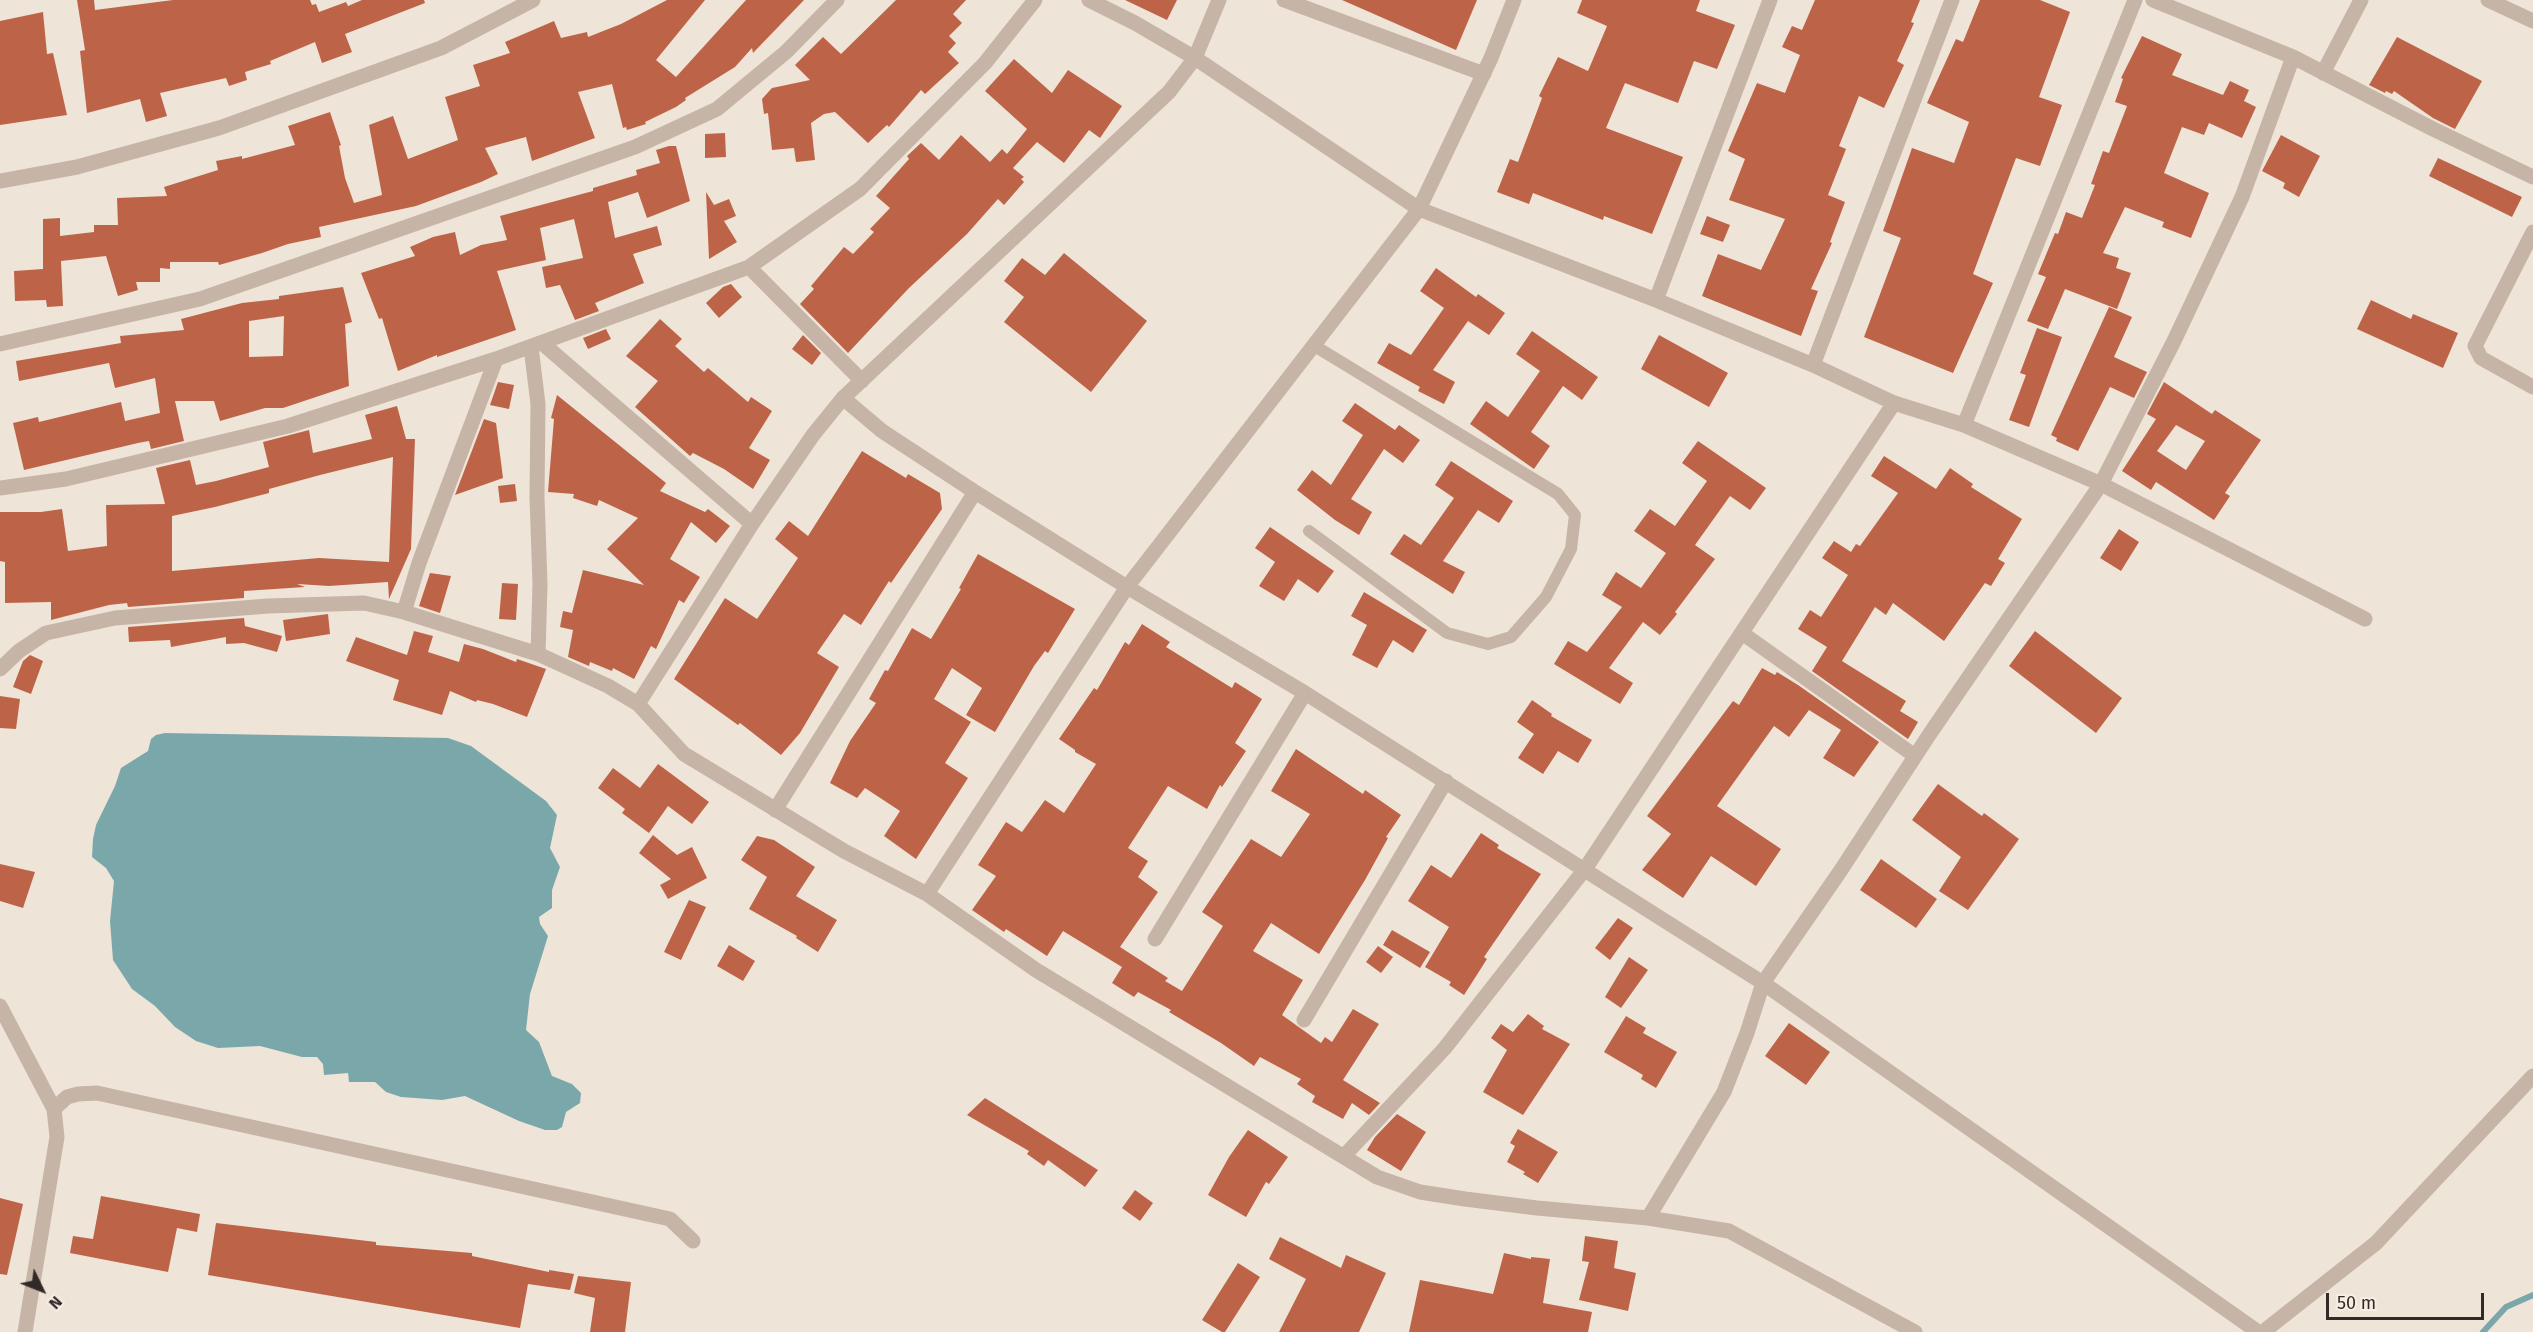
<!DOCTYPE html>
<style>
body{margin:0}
#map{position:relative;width:2533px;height:1332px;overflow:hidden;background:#efe4d8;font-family:"Fira Sans",sans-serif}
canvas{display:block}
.north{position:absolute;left:12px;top:1260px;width:60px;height:60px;-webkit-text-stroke:4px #f7eee4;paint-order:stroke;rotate:133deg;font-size:16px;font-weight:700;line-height:24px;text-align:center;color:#322a26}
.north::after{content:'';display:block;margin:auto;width:21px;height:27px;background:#322a26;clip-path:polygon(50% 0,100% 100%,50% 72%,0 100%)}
.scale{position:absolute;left:2326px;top:1293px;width:158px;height:27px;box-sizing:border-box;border:3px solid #322a26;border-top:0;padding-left:8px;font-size:18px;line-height:21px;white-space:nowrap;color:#322a26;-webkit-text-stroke:4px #f7eee4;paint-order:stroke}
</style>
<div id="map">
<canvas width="2533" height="1332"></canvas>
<div class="north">N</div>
<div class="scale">50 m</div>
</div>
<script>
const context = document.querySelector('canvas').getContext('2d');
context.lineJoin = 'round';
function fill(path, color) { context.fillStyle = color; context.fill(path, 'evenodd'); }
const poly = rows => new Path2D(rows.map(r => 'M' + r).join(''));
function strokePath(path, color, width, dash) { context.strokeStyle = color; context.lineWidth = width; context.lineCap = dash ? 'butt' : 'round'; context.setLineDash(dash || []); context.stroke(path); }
fill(poly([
 [165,733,448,738,471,746,546,801,557,815,550,848,560,867,552,890,552,908,539,917,540,924,548,936,530,994,526,1030,539,1042,552,1076,572,1084,581,1093,580,1103,566,1112,562,1127,557,1130,545,1130,519,1121,465,1096,442,1100,401,1097,386,1092,375,1082,349,1082,348,1073,324,1075,323,1064,317,1057,302,1057,260,1046,218,1048,196,1041,175,1027,155,1006,132,989,113,960,110,921,114,881,106,868,92,857,93,839,96,825,115,786,121,768,148,751,151,739,156,735]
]), '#7aa8aa');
strokePath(poly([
 [2483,1332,2506,1307,2533,1295]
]), '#7aa8aa', 6);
fill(poly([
 [77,0,94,0,95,10,173,0,310,0,312,5,316,4,319,12,346,2,348,6,362,0,424,0,425,3,345,34,352,52,322,63,315,42,270,61,271,64,245,72,247,80,229,86,226,78,160,93,167,116,146,122,140,99,87,113,80,51,85,50],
 [667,0,705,0,656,60,676,77,746,0,804,0,753,53,752,48,735,67,685,98,686,100,676,107,645,122,646,124,627,130,626,127,623,128,612,84,578,92,595,138,532,161,526,137,485,148,498,174,481,182,416,206,319,227,321,237,288,244,262,253,219,265,218,262,170,262,170,269,160,268,160,282,136,282,138,290,118,296,106,256,61,261,63,306,47,307,46,300,15,301,14,271,43,269,43,219,60,218,60,236,94,232,94,225,118,225,117,198,167,196,164,187,218,170,216,161,242,156,242,159,295,145,288,126,330,112,341,145,339,146,345,178,354,203,382,195,369,125,393,116,408,159,458,140,445,97,480,86,473,65,510,53,505,42,554,21,561,38,587,32,588,37,621,24],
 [896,0,966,0,953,14,962,23,949,36,956,43,948,52,959,63,925,94,921,90,889,127,887,125,868,143,835,112,824,114,811,123,815,160,796,162,794,148,772,150,768,113,764,114,762,99,772,88,810,80,795,65,823,37,841,54],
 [1125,0,1177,0,1167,20],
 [1342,0,1477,0,1456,50],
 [1582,0,1700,0,1696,11,1735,25,1717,69,1694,61,1678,103,1625,83,1606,128,1683,157,1652,234,1604,216,1603,220,1533,193,1529,204,1497,192,1510,159,1518,162,1542,98,1539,96,1558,57,1588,71,1607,26,1577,13],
 [1815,0,1920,0,1911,22,1914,23,1897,61,1904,65,1884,108,1859,96,1839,146,1846,149,1828,195,1845,202,1830,242,1832,243,1811,289,1818,291,1801,336,1702,296,1718,254,1761,270,1785,219,1729,200,1745,159,1728,151,1757,83,1785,93,1800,55,1782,47,1792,26,1802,30],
 [1980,0,2040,0,2070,12,2039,97,2062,105,2040,166,2016,158,1973,274,1993,283,1953,373,1864,337,1901,238,1883,231,1912,148,1954,163,1969,122,1927,103,1956,39,1963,42],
 [43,12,47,54,53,53,67,115,0,125,0,21],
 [2142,36,2182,54,2172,75,2223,95,2230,81,2249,90,2244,101,2256,107,2242,138,2209,123,2204,135,2182,127,2164,173,2209,193,2191,238,2162,227,2164,222,2125,207,2103,253,2119,258,2116,268,2131,273,2117,309,2065,289,2048,329,2027,321,2046,277,2038,274,2055,233,2058,234,2066,212,2082,218,2095,185,2091,184,2103,151,2109,153,2127,106,2115,102,2123,79,2121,78],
 [2397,37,2482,81,2455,129,2433,118,2394,91,2392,94,2386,91,2385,93,2369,85],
 [1014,59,1052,93,1068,70,1122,106,1100,138,1089,130,1064,163,1037,142,1013,168,1024,177,1021,179,1024,182,1004,205,998,199,967,234,909,288,848,353,800,304,814,289,811,286,844,247,853,254,874,232,870,229,890,208,876,196,909,159,907,156,921,143,939,160,961,135,990,162,1002,149,1007,154,1027,129,985,91],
 [725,133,726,157,705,158,705,134],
 [2281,135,2320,156,2299,197,2283,188,2285,183,2262,171],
 [669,146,676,146,690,201,647,218,638,192,608,202,615,238,657,226,662,245,633,254,644,283,595,303,599,311,575,320,560,285,546,288,542,267,583,258,574,219,540,228,546,260,497,271,516,330,437,357,437,355,398,371,382,318,379,319,361,273,415,256,410,247,433,237,455,232,460,255,481,245,507,240,500,216,593,191,593,188,637,175,636,170,660,163,656,150],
 [2438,158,2522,197,2512,217,2429,176],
 [706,192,714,205,729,199,736,216,724,221,737,242,709,259],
 [1707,216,1730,225,1723,242,1700,234],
 [1064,253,1147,321,1091,392,1004,322,1024,297,1004,281,1022,258,1045,275],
 [1436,268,1476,297,1478,294,1505,313,1489,335,1468,321,1433,370,1455,382,1444,404,1418,391,1420,387,1377,363,1389,343,1411,355,1444,308,1420,291],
 [731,284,742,297,719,318,706,303,723,287],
 [343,287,352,322,345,324,349,386,283,408,265,408,220,421,214,401,175,401,184,441,151,449,149,441,138,443,24,470,13,423,38,417,39,422,121,402,125,421,160,413,155,378,115,388,109,363,19,381,16,361,121,343,120,336,184,330,181,319,242,303,279,299,279,296],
 [284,316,283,356,249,357,249,321],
 [2371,300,2411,319,2413,314,2458,333,2443,368,2357,329],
 [2109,307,2132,317,2114,357,2147,372,2134,398,2110,387,2078,451,2056,441,2057,438,2051,435],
 [660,319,682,339,675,346,704,372,708,368,748,402,751,397,772,411,749,448,770,460,753,489,724,469,693,453,690,456,635,407,658,381,626,356],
 [2037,328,2062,337,2029,427,2009,420,2026,375,2020,373],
 [606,329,611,339,588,349,583,338],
 [1532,331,1598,377,1582,400,1563,386,1531,432,1550,446,1534,469,1470,424,1486,401,1508,417,1540,371,1516,354],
 [803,335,821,353,812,365,792,349],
 [1659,335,1728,373,1709,407,1641,369],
 [498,382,514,385,509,409,490,405],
 [2164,382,2212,414,2215,410,2261,440,2225,493,2230,496,2214,520,2156,482,2151,490,2122,471,2156,419,2147,414],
 [2176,425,2205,441,2186,470,2157,451],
 [557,395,666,483,660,491,705,512,708,509,730,526,716,543,691,522,670,559,700,577,684,603,679,600,656,649,651,646,634,679,613,668,612,671,590,662,589,666,568,657,573,630,560,627,563,611,572,613,583,570,644,585,607,549,638,518,599,500,597,506,573,498,574,494,548,492,554,419,551,418],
 [1355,403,1395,430,1399,425,1420,440,1403,463,1384,449,1351,499,1372,512,1359,535,1335,520,1297,490,1312,470,1331,485,1363,435,1342,421],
 [397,406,406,439,415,439,411,549,389,599,388,582,329,586,297,584,305,587,244,591,244,598,128,607,127,603,109,605,51,620,51,602,5,603,5,562,0,561,0,512,41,512,62,509,68,551,107,546,106,505,165,504,156,468,190,460,196,485,216,481,269,467,263,442,309,430,313,453,372,439,365,415],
 [393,457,389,562,319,558,172,571,172,516,215,507,269,493,269,489,320,475],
 [484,419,496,423,503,478,455,495],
 [1698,441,1766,488,1750,510,1730,496,1695,545,1715,559,1675,612,1677,614,1660,635,1643,622,1609,668,1633,683,1620,704,1554,664,1568,641,1587,652,1622,607,1602,595,1616,572,1641,588,1666,553,1634,531,1650,509,1675,526,1707,481,1682,463],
 [862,451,906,478,908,474,940,493,942,509,891,583,889,581,861,625,844,614,817,653,839,667,800,733,781,755,740,723,738,725,674,679,725,598,757,619,798,558,775,539,789,521,808,536],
 [1884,456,1936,489,1950,468,1973,484,1971,487,2022,519,1998,559,2005,563,1991,586,1985,583,1944,641,1893,603,1886,615,1875,607,1842,661,1906,701,1900,711,1918,722,1908,739,1812,671,1827,647,1798,629,1810,610,1821,617,1848,575,1822,558,1834,541,1851,552,1856,544,1860,546,1898,493,1871,476],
 [1451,461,1513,501,1499,523,1478,510,1443,561,1465,572,1453,594,1390,554,1404,534,1421,545,1454,498,1435,485],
 [515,484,517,501,500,503,498,486],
 [1270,527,1334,571,1318,593,1298,579,1284,601,1259,586,1275,562,1255,548],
 [2119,529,2139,542,2121,571,2100,558],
 [978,554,1075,609,1048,653,1045,651,1034,666,995,732,966,715,982,688,952,668,934,699,971,722,945,763,968,778,916,859,884,836,900,811,865,788,857,798,830,783,850,741,876,703,869,699,885,670,888,671,912,628,931,639,961,589,959,588],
 [430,573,451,576,440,613,419,606],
 [502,583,518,584,516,620,499,619],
 [1364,592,1427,630,1413,653,1393,640,1377,668,1352,655,1367,625,1351,616],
 [328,614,330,634,286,641,283,620],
 [244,618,245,626,282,636,277,652,244,643,226,644,226,637,171,647,170,640,129,642,128,627],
 [1142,624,1170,642,1166,647,1232,688,1235,682,1262,699,1235,743,1246,751,1222,787,1220,785,1207,809,1168,786,1128,848,1148,861,1138,877,1158,892,1120,947,1168,978,1165,981,1182,991,1223,926,1202,912,1251,839,1281,857,1310,814,1271,791,1296,749,1363,794,1365,790,1401,815,1386,837,1388,838,1365,880,1319,954,1271,923,1253,951,1303,980,1282,1015,1321,1043,1325,1037,1332,1042,1353,1009,1379,1024,1343,1080,1380,1103,1369,1115,1352,1103,1343,1119,1312,1102,1315,1096,1297,1084,1301,1079,1260,1057,1254,1066,1221,1043,1169,1012,1171,1010,1138,992,1134,997,1112,983,1122,967,1063,931,1047,956,1006,929,1004,932,972,910,996,876,978,865,1006,822,1022,832,1045,800,1064,813,1096,764,1075,752,1075,750,1059,739,1094,688,1097,690,1125,642,1129,645],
 [414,631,433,636,428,652,459,662,464,644,483,649,516,662,517,659,546,669,527,717,493,704,477,700,476,702,450,691,442,715,393,700,399,680,346,661,356,637,407,655],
 [2035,631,2122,698,2096,733,2009,666],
 [30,655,43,661,31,694,13,687,23,661],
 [1762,668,1775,675,1777,672,1798,685,1879,742,1854,777,1823,758,1841,730,1809,710,1789,737,1774,726,1717,806,1781,849,1756,886,1711,856,1683,898,1642,870,1671,834,1647,816,1733,701,1739,705],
 [0,696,20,699,16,729,0,728],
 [1532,700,1552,714,1551,716,1592,740,1578,763,1558,751,1543,774,1518,758,1534,734,1517,722],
 [658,764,709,802,692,824,668,806,649,833,622,813,625,809,598,788,613,768,640,788],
 [1938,784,1982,816,1984,813,2019,839,1968,910,1939,891,1961,857,1912,820],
 [1481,833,1499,845,1497,848,1541,874,1484,957,1487,959,1464,995,1449,985,1451,982,1425,967,1449,927,1408,901,1431,865,1451,878],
 [653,835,677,855,692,847,707,878,668,899,660,885,671,879,639,853],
 [757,836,774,840,815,867,796,896,837,920,818,952,796,938,797,936,749,909,767,877,741,860],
 [1881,859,1937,899,1916,928,1860,890],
 [0,864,35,872,23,908,0,901],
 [689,900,706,907,681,960,664,952],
 [1618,918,1633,928,1610,960,1595,948],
 [1392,930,1430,952,1420,968,1383,945],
 [729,945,755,961,743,981,717,966],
 [1378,946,1393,957,1381,973,1366,962],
 [1629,957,1648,970,1621,1008,1605,997],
 [1528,1014,1544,1026,1542,1029,1570,1044,1523,1115,1483,1092,1507,1050,1491,1038,1501,1024,1513,1032],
 [1626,1016,1646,1028,1643,1033,1677,1052,1656,1088,1641,1079,1643,1075,1604,1052],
 [1789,1023,1830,1052,1806,1085,1765,1056],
 [985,1098,1098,1170,1085,1187,1048,1160,1044,1166,1027,1154,1029,1151,967,1115],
 [1397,1114,1426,1132,1401,1171,1367,1150,1375,1137],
 [1518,1129,1558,1152,1538,1183,1523,1174,1525,1172,1507,1162,1515,1146,1510,1143],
 [1248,1130,1288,1157,1269,1184,1266,1182,1246,1217,1208,1195,1229,1157],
 [1135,1190,1153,1203,1140,1221,1122,1208],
 [101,1196,200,1214,197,1232,177,1228,168,1272,70,1253,73,1236,93,1239],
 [0,1198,23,1204,7,1275,0,1274],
 [216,1223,376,1242,376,1245,472,1253,472,1256,549,1272,549,1270,574,1274,570,1290,528,1284,520,1328,208,1275],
 [1585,1236,1618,1241,1614,1268,1636,1273,1628,1311,1579,1300,1589,1262,1582,1261],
 [1280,1237,1341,1268,1346,1255,1386,1273,1359,1332,1279,1332,1306,1279,1269,1259],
 [1504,1253,1531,1259,1531,1257,1550,1259,1543,1303,1592,1312,1588,1332,1409,1332,1420,1280,1493,1294],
 [1238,1263,1260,1277,1225,1332,1222,1332,1202,1320],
 [578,1276,631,1282,625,1332,590,1332,595,1298,574,1293]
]), '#bd6448');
strokePath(poly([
 [1309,531,1447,633,1488,644,1511,637,1546,597,1571,549,1575,515,1558,494,1313,345]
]), '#c6b4a6', 12);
strokePath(poly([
 [1089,0,1135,23,1195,58,1419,209,1656,300,1813,365,1894,403,1964,425,2101,484,2365,619],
 [1284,0,1484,74],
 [2153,0,2293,57,2433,129,2533,177],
 [2488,0,2533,21],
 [2323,73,2361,0],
 [0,181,77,167,219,128,441,48,533,0],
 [2533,232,2475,346,2481,358,2533,387],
 [749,267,862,381],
 [1656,300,1770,0],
 [542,343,752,524],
 [0,344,200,299,635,147,717,109,786,52,837,0],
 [531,347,538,404,537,497,540,584,538,654],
 [1813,365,1952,0],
 [843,398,882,431,975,492,1127,587,1305,693,1763,983,2258,1332],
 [1964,425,2135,0],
 [0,488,66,479,288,426,496,359,749,267,860,189,985,63,1035,0],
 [404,612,419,563,496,359],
 [1742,633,1915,756],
 [0,669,19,651,46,633,115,618,268,606,364,603,404,612,538,654,608,686,638,704,684,754,844,851,927,894,1036,970,1377,1177,1420,1192,1465,1199,1537,1208,1648,1218,1729,1231,1915,1332],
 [638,704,752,524,813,435,843,398,1169,92,1195,58,1219,0],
 [775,810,975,492],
 [927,894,1127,587,1419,209,1491,58,1514,0],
 [1155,939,1305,693],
 [0,1006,54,1109,57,1137,25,1332],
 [1304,1020,1446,781],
 [54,1109,67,1097,78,1094,97,1093,670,1219,693,1241],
 [1345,1155,1444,1049,1585,869,1894,403],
 [1648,1218,1724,1092,1747,1033,1763,983,1841,870,1929,735,2101,484,2174,341,2242,197,2293,57],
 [2263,1332,2376,1243,2533,1076]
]), '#c6b4a6', 15);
</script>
